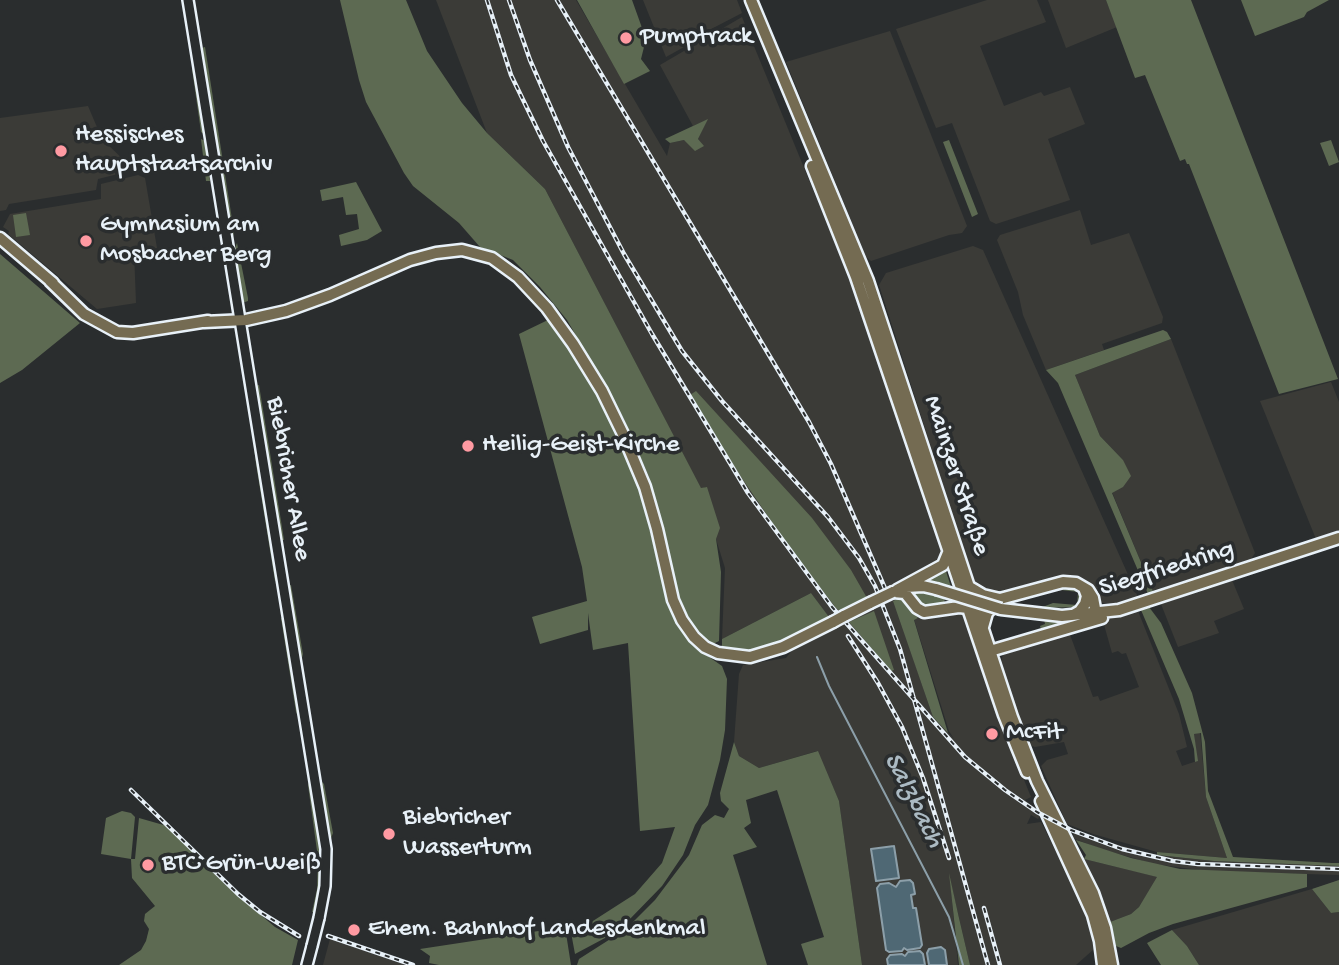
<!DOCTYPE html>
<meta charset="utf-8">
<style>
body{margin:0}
canvas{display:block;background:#2a2d2e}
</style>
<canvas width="1339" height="965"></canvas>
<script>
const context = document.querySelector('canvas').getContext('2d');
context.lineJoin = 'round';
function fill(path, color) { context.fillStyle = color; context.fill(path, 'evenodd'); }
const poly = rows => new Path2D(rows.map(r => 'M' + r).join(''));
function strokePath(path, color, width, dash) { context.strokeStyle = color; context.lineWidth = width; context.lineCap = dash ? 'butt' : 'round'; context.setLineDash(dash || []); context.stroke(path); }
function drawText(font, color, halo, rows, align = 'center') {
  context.font = font + ' "Gochi Hand",sans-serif'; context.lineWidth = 7; context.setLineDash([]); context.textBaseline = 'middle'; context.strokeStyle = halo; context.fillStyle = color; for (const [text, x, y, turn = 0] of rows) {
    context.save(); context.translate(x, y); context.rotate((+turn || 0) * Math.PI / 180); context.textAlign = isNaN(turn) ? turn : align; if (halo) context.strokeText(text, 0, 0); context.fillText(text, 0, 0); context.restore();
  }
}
fill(poly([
 [436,0,576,0,667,156,670,143,684,140,703,146,698,139,707,120,693,126,660,65,742,17,851,282,942,552,942,557,936,565,889,587,933,717,954,739,949,731,914,619,960,611,964,615,1000,721,1031,797,1025,800,1038,810,1036,814,1040,816,1038,819,1031,815,1027,824,1041,822,1084,907,1094,949,1076,965,970,965,950,879,958,965,862,965,839,801,817,751,759,768,739,756,734,742,739,674,743,665,786,658,793,649,836,627,811,593,722,639,725,568,716,539,706,487,701,489,545,189,487,133],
 [643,0,737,0,742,13,690,40,684,47,666,57],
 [987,0,1037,0,1046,22,980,46,1004,106,1041,92,1044,96,1070,87,1085,124,1048,139,1070,200,996,224,990,221,952,123,936,128,896,29],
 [1048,0,1106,0,1117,27,1066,48],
 [890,31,967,226,962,233,949,235,871,261,866,257,786,62],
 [88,106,102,139,134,170,98,179,96,190,9,204,6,210,0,211,0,118],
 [138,175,145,178,157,248,134,252,136,303,97,309,8,234,9,231,3,227,10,214,101,199,101,184],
 [1080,210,1091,245,1129,233,1163,317,1162,323,1102,344,1104,350,1046,370,1023,315,1018,292,997,240,1000,235],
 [973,246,983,250,1138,597,1116,603,1103,603,1097,600,1087,583,1073,578,1052,580,998,594,983,591,974,581,879,285,886,273],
 [1171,339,1255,553,1251,559,1153,591,1112,492,1123,460,1100,436,1075,375],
 [1331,382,1339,402,1339,530,1316,539,1260,401],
 [1232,580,1244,609,1214,621,1219,633,1178,647,1161,604],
 [1138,611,1179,714,1187,747,1176,751,1182,766,1197,761,1194,734,1200,732,1206,797,1227,858,1157,852,1093,834,1067,824,1041,766,1047,760,1068,754,1064,742,1035,747,1029,745,1008,688,1001,661,1003,655,1069,632,1093,697,1098,696,1100,701,1139,687,1126,653,1122,654,1118,651,1112,653,1103,621],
 [1072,828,1104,841,1157,855,1214,861,1339,866,1339,875,1207,871,1154,864,1101,849,1075,839,1073,837,1074,834,1070,831],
 [1084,859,1158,877,1139,907,1131,914,1110,922],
 [1312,889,1331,913,1339,912,1339,965,1199,965,1187,946,1172,930],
 [330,939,406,965,323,965]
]), '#3b3b37');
fill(poly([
 [340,0,406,0,427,51,462,103,487,133,545,189,701,488,707,487,720,528,716,539,721,572,719,641,713,644,707,641,696,631,687,616,677,590,662,523,649,477,624,419,567,320,540,287,513,260,480,247,459,223,413,186,404,173,366,102,359,80],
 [577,0,632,0,646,39,641,59,650,71,624,84],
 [1106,0,1191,0,1338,379,1279,394,1189,164,1187,164,1185,159,1180,161,1145,75,1135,78],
 [1241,0,1329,0,1307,12,1304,17,1255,36],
 [205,47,234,232,232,241,203,61,202,48],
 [194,69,205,135,201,132,192,69],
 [708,119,698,139,704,146,695,151,684,140,670,143,665,139],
 [201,139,205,141,210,181,206,181],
 [949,140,978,214,972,217,943,142],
 [1331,140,1339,162,1329,166,1320,143],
 [356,182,382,231,367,240,341,246,339,235,359,229,357,214,346,215,343,197,322,201,320,190],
 [26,213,30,235,16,237,13,215],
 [237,243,248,298,248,301,242,303,234,251],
 [0,254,80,323,22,370,0,383],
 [550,319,593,388,624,449,640,491,667,599,677,625,692,645,722,666,727,679,725,730,720,760,708,805,695,825,683,855,662,886,628,921,605,938,575,954,570,927,582,928,635,894,662,863,675,827,640,831,628,643,593,650,588,613,588,630,540,644,532,617,587,601,582,567,519,334],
 [1163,330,1167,332,1171,339,1075,375,1100,436,1123,460,1131,476,1123,487,1112,493,1153,591,1148,594,1058,383,1046,370],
 [259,385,282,527,284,540,281,540,278,526,255,386],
 [696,391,812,518,851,570,867,598,840,611,836,608,789,547,739,474,690,395],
 [251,422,278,580,275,581,256,464],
 [945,568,951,587,923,580],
 [291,585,303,654,302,658,299,653,288,586],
 [1062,586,1073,587,1080,591,1082,598,1079,607,1040,608,1053,603,1077,605,1078,592,1053,589],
 [922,592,945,597,944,604,922,609,915,597,916,593],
 [811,593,829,617,766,648,737,652,722,648,722,639],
 [901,597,918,618,914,620,948,733,933,717,893,601],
 [1149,607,1161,623,1192,693,1205,742,1208,791,1233,857,1332,863,1339,863,1339,866,1214,861,1157,855,1157,852,1227,858,1206,797,1201,733,1194,734,1198,761,1195,762,1194,749,1179,699,1141,610],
 [874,611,894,670,891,671,849,622],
 [281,618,283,618,300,721,296,712],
 [1093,618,1034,635,1033,632,1041,629,1040,626,1045,624,1044,619],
 [734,742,739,756,759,768,818,751,839,801,862,965,808,965,801,944,824,937,777,790,746,800,751,823,744,828,757,847,733,855,767,965,577,965,579,959,626,929,655,900,689,855,702,825,715,815,724,818,729,809,721,801,720,793],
 [320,780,324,784,333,833,330,841],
 [309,782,322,862,320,886,315,912,312,912,317,889,318,858,308,785],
 [122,811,131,813,135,817,131,859,135,859,139,818,167,826,229,888,275,927,298,940,292,965,119,965,141,950,146,941,149,929,144,921,145,914,155,906,132,878,131,859,101,854,106,818],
 [1076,840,1131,858,1180,869,1307,874,1307,887,1173,924,1149,933,1121,948,1116,946,1110,922,1131,914,1139,907,1157,877,1084,859,1086,855],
 [949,873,959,918,970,965,959,965],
 [1339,880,1339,912,1331,913,1312,889],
 [565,927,571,965,439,965,429,963,430,956,420,949],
 [1172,930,1187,946,1199,965,1161,965,1147,943]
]), '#5d6a52');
const water = poly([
 [894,846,899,878,876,881,871,849,894,846],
 [910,880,913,883,915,894,911,895,913,908,916,908,922,945,920,948,907,950,904,948,902,951,889,952,886,950,877,888,880,884,889,883,896,887,900,881,910,880],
 [941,947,945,950,947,965,929,965,927,953,929,949,941,947],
 [920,951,923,954,925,965,888,965,887,959,890,955,902,954,905,956,908,952,920,951]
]);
fill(water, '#4f6874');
strokePath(water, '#8c9fa9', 2);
strokePath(poly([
 [817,657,829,686,949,917,963,965]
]), '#8c9fa9', 2);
const secondary = poly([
 [188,0,326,849,325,886,319,918],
 [307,965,312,946]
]);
const primary = poly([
 [751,0,868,281,1012,717,1037,781,1093,893,1105,928,1112,965],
 [812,166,856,277,1004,715,1027,772],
 [0,238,53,283],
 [50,281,84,314,117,332,133,333,208,321],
 [204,322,246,320,286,311,330,295,410,260,436,253,462,250,492,258,518,277,547,308,573,344,602,391,622,432,645,487,657,529,673,600,682,620,694,637,705,647,718,653,750,657,783,647,833,622],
 [968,586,983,595,1000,599],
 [906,587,923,586,936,589],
 [897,590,943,565,948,553],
 [893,592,905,593,917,608,924,612,959,607,968,608],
 [1001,609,1062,616,1119,610,1339,538],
 [1073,615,1080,611,1085,604,1087,596,1084,588],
 [844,616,870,603],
 [983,627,987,613,1000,599,1063,582,1076,583,1088,590,1093,598,1096,614],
 [985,650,990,651,1102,618],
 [1041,801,1093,915,1100,941,1103,965]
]);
strokePath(secondary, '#e8f1f8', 14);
strokePath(primary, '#e8f1f8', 15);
strokePath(secondary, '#2a2d2e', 9);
strokePath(primary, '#746b52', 10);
const rail = poly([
 [487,0,511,75,543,141,652,334,748,493,832,607,965,757,1005,790,1037,812,1071,830,1122,849,1173,861,1198,864,1339,869],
 [509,0,530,60,568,147,624,254,682,351,722,401,828,517,859,558,875,586,900,649,988,965],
 [557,0,809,422,831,464,887,593],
 [848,636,878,683,902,727,923,778,949,858],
 [131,790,238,894,260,912,299,936],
 [984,908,1000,965],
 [328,936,413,965]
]);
strokePath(rail, '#e8f1f8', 4.5);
strokePath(rail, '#2a2d2e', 2, [5]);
const secondaryBridge = poly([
 [312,946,319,918]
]);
const primaryBridge = poly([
 [936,589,1001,609],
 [870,603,893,592],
 [833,622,844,616]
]);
strokePath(secondaryBridge, '#e8f1f8', 14, []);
strokePath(primaryBridge, '#e8f1f8', 15, []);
strokePath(secondaryBridge, '#2a2d2e', 9);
strokePath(primaryBridge, '#746b52', 10);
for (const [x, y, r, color] of [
 [626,38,7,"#ff9aa2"],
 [61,151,7,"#ff9aa2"],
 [86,241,7,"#ff9aa2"],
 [468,446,7,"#ff9aa2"],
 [992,734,7,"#ff9aa2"],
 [389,834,7,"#ff9aa2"],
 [148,865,7,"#ff9aa2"],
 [354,930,7,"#ff9aa2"]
]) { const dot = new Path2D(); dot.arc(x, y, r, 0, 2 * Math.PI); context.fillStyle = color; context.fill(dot); strokePath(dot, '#2a2d2e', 2.5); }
drawText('26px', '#e8f1f8', '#2a2d2e', [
 ["Pumptrack",640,38],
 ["Hessisches",75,136],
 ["Hauptstaatsarchiv",75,166],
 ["Gymnasium am",100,226],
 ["Mosbacher Berg",100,256],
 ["Heilig-Geist-Kirche",482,446],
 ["McFit",1006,734],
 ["Biebricher",403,819],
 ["Wasserturm",403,849],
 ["BTC Grün-Weiß",162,865],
 ["Ehem. Bahnhof Landesdenkmal",368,930]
], 'left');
drawText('26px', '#e8f1f8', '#2a2d2e', [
 ["Mainzer Straße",955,476,72],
 ["Biebricher Allee",287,479,80],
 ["Siegfriedring",1167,570,-17]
]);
drawText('italic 28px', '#abbac3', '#2a2d2e', [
 ["Salzbach",912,801,63]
]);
</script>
